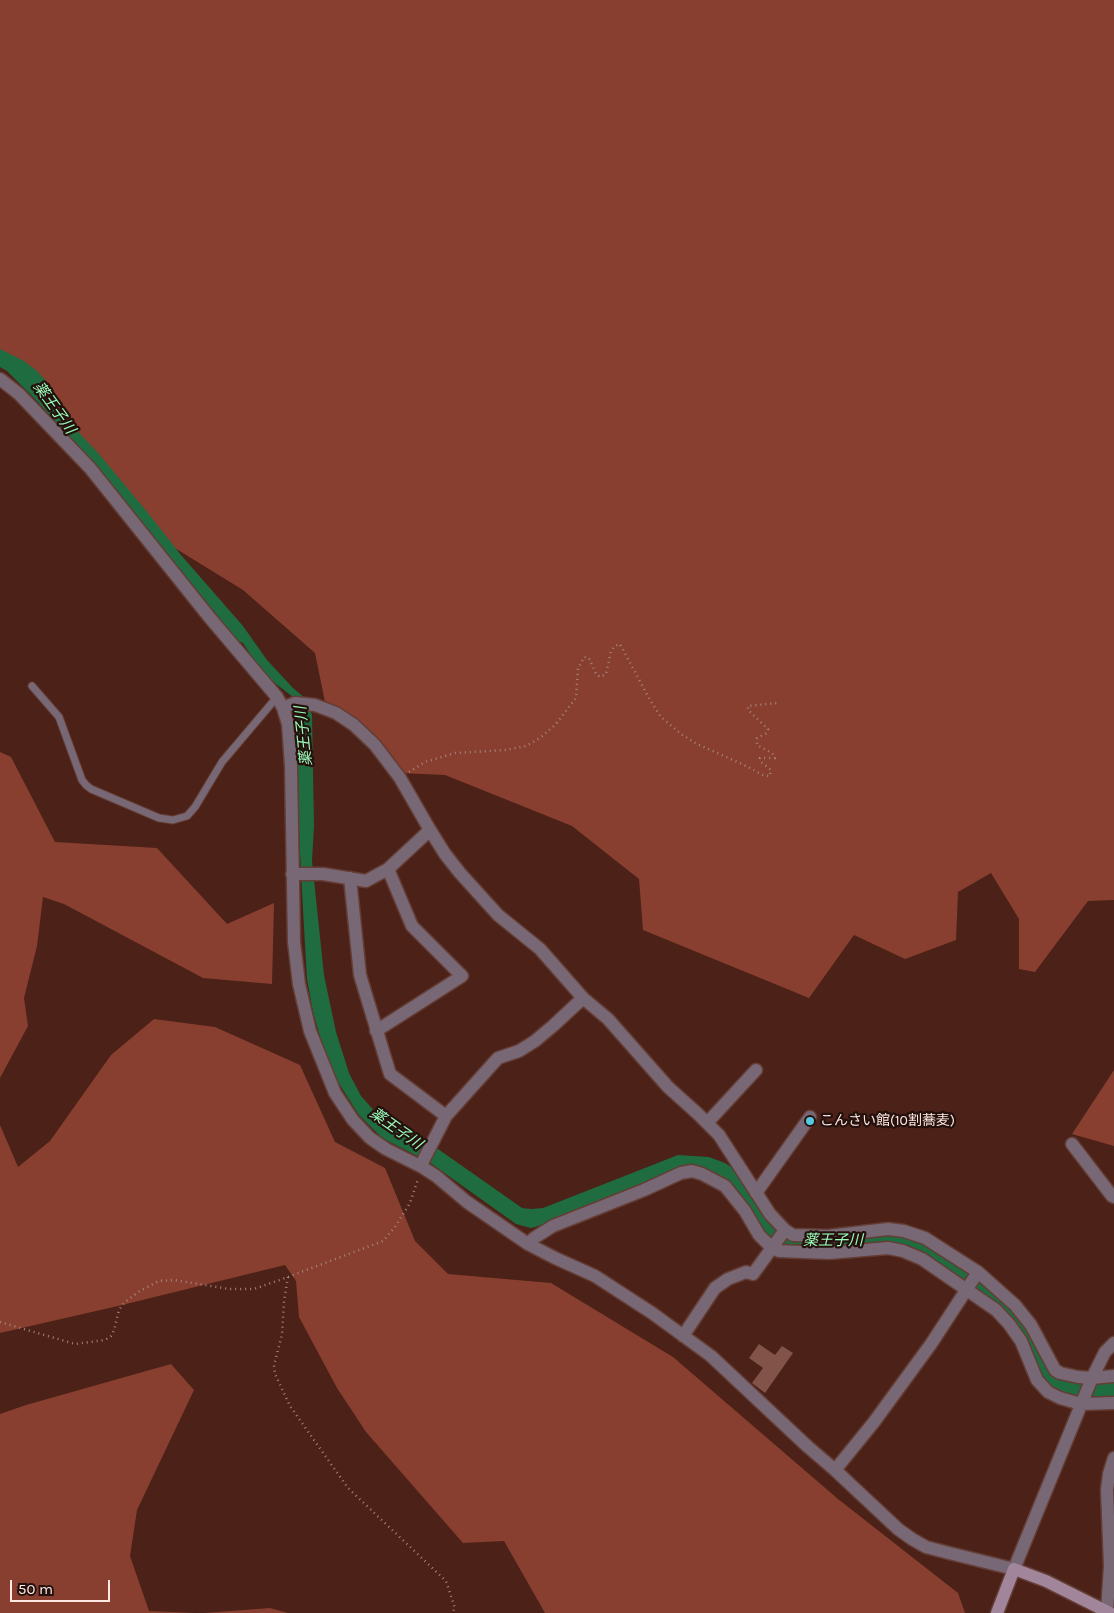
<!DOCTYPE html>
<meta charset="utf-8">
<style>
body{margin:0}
#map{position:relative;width:1114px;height:1613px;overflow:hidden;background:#4b2118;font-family:Karla,sans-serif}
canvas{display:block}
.scale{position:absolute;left:10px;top:1580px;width:100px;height:22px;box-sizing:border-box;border:2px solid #ffe8e2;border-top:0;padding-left:6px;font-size:15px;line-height:18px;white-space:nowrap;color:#ffe8e2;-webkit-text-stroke:4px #24110d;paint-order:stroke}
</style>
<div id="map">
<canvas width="1114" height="1613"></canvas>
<div class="scale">50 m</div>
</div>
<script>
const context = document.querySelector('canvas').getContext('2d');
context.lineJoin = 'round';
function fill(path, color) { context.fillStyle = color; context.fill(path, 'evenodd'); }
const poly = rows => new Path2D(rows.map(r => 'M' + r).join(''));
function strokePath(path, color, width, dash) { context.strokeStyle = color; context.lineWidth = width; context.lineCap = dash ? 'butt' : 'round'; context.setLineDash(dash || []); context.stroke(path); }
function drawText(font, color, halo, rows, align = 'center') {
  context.font = font + ' Karla,"Noto Sans JP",sans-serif'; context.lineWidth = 4.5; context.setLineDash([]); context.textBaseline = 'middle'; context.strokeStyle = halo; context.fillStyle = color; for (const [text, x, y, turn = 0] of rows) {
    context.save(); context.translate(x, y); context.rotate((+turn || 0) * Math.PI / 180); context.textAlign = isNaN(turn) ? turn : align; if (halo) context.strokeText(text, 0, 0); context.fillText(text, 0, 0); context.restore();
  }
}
fill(poly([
 [0,0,1114,0,1114,900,1088,901,1035,972,1019,969,1019,919,991,873,958,892,956,940,905,959,854,935,809,998,643,930,639,879,572,826,445,775,399,773,327,712,315,653,243,590,152,534,22,376,0,360],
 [0,752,11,757,55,842,157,848,227,924,274,903,272,984,203,978,64,904,43,897,37,946,24,998,28,1026,0,1078],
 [154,1019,215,1027,300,1065,335,1142,385,1168,415,1241,448,1274,551,1283,673,1357,838,1499,958,1593,965,1613,545,1613,504,1541,463,1543,366,1432,337,1388,299,1317,296,1281,285,1265,118,1306,0,1333,0,1125,18,1167,50,1141,111,1055],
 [1114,1070,1114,1146,1072,1134],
 [171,1364,194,1390,137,1510,130,1556,149,1611,195,1613,0,1613,0,1414,26,1405],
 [270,1608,288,1613,204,1613]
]), '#883f2f');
fill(poly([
 [0,349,24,361,37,371,46,381,48,395,65,418,99,454,148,513,181,555,243,626,267,660,293,688,306,699,312,715,314,826,312,861,324,975,336,1032,349,1073,361,1096,376,1113,421,1137,522,1208,531,1209,543,1208,678,1155,709,1157,725,1163,733,1168,778,1230,889,1233,922,1242,969,1271,1008,1302,1034,1339,1047,1369,1058,1380,1080,1383,1114,1381,1114,1397,1072,1398,1046,1387,1020,1332,910,1249,839,1249,779,1246,771,1240,750,1209,701,1168,560,1220,531,1228,516,1224,429,1162,382,1138,359,1115,336,1079,323,1047,313,1012,307,979,303,910,298,813,298,709,293,697,263,674,243,643,238,641,84,453,37,401,7,371,0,367]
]), '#1f6c40');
fill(poly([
 [759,1344,775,1355,782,1346,793,1353,765,1393,752,1383,763,1368,749,1358]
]), '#825449');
const lane = poly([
 [32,686,59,717,82,780,86,785,91,789,159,818,173,820,187,816,195,807,222,762,277,697]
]);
const street = poly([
 [0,379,19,394,90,468,210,618,277,697,283,708,288,724,291,766,294,942,299,984,310,1031,335,1093,353,1120,370,1138,386,1149,422,1167,436,1176,467,1202,528,1244,555,1258,595,1276,652,1313,711,1356,807,1446,835,1470,898,1529,912,1539,926,1547,949,1553,1014,1569,1092,1378,1105,1352,1114,1343],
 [283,708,295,703,315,705,336,713,354,725,375,745,400,778,430,830,445,854,460,873,498,915,540,949,583,998,608,1019,668,1087,698,1114,719,1135,770,1214,785,1230,793,1235,828,1236,888,1229,904,1231,925,1238,978,1272,1015,1305,1031,1325,1055,1370,1060,1373,1078,1377,1092,1378,1114,1376],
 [292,874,323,874,366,881,388,869,430,830],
 [350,878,360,975,390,1074,446,1116],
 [376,1031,462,976,412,926,388,869],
 [707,1123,756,1070],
 [1072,1144,1112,1196,1114,1197],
 [422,1167,423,1161,446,1116,498,1058,519,1051,535,1041,554,1025,583,998],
 [756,1193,810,1117],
 [528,1244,534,1238,553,1226,644,1190,681,1173,692,1171,702,1174,725,1186,745,1211,759,1235,772,1248,779,1251,829,1253,888,1248,903,1251,922,1259,996,1310,1009,1324,1021,1341,1037,1380,1048,1392,1060,1398,1081,1404,1114,1403],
 [683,1336,715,1288,728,1279,746,1272,753,1274,785,1230],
 [835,1470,874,1422,931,1344,978,1272],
 [1107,1611,1110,1566,1107,1490,1109,1474,1114,1458]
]);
const secondary = poly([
 [997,1613,1014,1569,1046,1581,1110,1613]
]);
strokePath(lane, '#643d34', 9);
strokePath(street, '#643d34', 15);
strokePath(secondary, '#643d34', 15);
strokePath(poly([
 [409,772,425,762,455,753,506,750,526,746,540,738,555,725,576,698,578,669,584,657,589,658,596,674,600,677,606,674,611,651,615,646,620,644,650,700,661,717,681,734,697,744,742,764,763,775,770,776,771,770,761,762,760,758,775,758,772,753,757,745,757,738,767,733,768,729,748,710,748,706,777,703],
 [288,1277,284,1301,282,1335,274,1365,275,1374,290,1406,348,1488,446,1581,455,1608,452,1613],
 [0,1322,75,1344,105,1340,111,1336,114,1330,119,1310,124,1303,138,1292,159,1281,174,1280,229,1289,254,1289,288,1277,383,1241,395,1227,410,1203,418,1179]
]), '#a5857d', 2.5, [1, 4]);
strokePath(lane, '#786774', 7);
strokePath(street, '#786774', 12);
strokePath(secondary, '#a1869b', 12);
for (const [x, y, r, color] of [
 [810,1121,5,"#56c9e1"]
]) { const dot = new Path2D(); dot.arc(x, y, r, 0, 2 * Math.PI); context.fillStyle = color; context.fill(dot); strokePath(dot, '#24110d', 2); }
drawText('14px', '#ffe8e2', '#24110d', [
 ["こんさい館(10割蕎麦)",820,1121]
], 'left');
drawText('italic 15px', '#99febb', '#24110d', [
 ["薬王子川",54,408,54],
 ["薬王子川",304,736,-96],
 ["薬王子川",396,1129,35],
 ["薬王子川",833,1241]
]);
</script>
